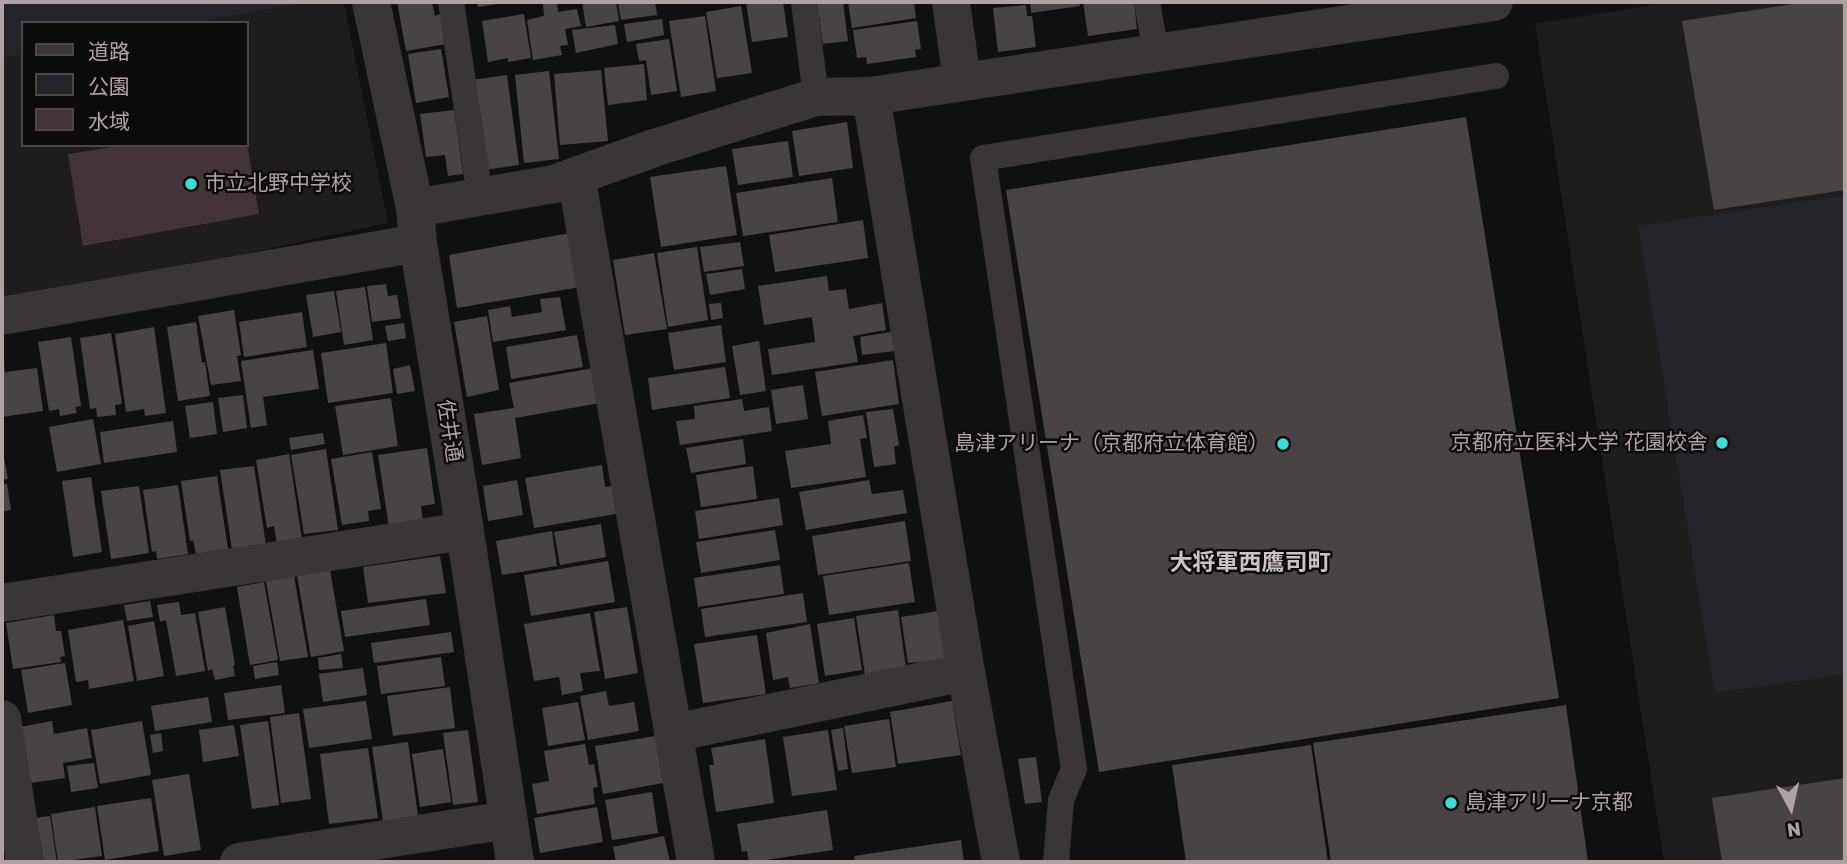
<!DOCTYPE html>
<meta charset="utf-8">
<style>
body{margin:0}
#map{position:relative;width:1847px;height:864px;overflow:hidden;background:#111010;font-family:Rubik,"Noto Sans JP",sans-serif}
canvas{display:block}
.frame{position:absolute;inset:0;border:4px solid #b0a2a3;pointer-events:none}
.legend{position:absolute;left:21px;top:21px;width:228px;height:126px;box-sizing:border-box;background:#0c0b0b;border:2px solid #4e4748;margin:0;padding:9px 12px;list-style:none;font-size:21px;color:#b0a2a3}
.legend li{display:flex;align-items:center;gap:14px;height:35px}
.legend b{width:35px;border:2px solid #4e4748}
.north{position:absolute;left:1756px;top:773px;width:70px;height:70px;-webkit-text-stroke:5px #0c0b0b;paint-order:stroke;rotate:172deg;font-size:19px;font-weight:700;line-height:28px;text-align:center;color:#b0a2a3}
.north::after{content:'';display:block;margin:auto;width:24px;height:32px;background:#b0a2a3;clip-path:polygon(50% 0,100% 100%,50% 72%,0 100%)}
</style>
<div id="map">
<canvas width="1847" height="864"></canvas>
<div class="frame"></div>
<ul class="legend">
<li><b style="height:9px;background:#3a3636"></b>道路</li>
<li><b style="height:19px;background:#25232a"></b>公園</li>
<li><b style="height:19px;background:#433438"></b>水域</li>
</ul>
<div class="north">N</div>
</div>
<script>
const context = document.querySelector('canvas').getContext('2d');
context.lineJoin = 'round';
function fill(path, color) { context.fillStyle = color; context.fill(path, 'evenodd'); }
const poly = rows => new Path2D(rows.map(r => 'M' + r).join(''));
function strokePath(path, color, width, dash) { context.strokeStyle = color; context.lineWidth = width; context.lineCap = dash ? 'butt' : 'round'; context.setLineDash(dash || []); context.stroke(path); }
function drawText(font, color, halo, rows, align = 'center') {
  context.font = font + ' Rubik,"Noto Sans JP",sans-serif'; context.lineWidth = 5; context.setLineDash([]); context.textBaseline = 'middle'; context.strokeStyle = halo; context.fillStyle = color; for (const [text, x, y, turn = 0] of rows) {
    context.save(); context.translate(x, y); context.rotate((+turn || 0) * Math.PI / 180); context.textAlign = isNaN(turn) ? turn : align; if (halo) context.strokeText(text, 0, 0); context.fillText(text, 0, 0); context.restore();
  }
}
fill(poly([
 [2,2,344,2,388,223,184,267,2,300],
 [23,23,247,23,247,145,23,145],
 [1669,2,1845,2,1845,862,1664,862,1535,24]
]), '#1e1c1c');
fill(poly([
 [2,2,307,2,192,23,23,23,23,54,2,57],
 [1845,195,1845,674,1715,693,1638,226]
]), '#25232a');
fill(poly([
 [247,144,259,214,83,246,68,154,125,145]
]), '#433438');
fill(poly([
 [397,2,432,2,435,16,440,14,446,44,406,51],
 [477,2,505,2,505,3,478,7],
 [557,2,558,12,577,9,581,26,565,29,568,45,560,46,562,55,533,60,527,20,544,16,543,4],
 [582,2,616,2,619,21,586,27],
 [618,2,655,2,657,15,621,20],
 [746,2,783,2,788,37,752,42],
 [817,2,843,2,848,41,823,44],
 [848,2,901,2,902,4,914,3,916,18,852,28],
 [1030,2,1079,2,1080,6,1031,13],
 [1083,2,1134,2,1137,29,1088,36],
 [1806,2,1845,2,1845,190,1714,210,1682,21],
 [1026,5,1027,16,1032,16,1036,47,998,52,993,8],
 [741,6,752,73,717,78,706,12],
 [524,14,531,58,508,62,508,58,488,62,482,21],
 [705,16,716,91,681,97,669,21],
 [662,19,664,35,627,42,624,24],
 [917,21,921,49,915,50,916,57,867,64,866,57,857,58,853,30],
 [615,25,618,44,576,53,572,30],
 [669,39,677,91,651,95,646,60,639,61,636,44],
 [441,49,449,97,416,103,408,54],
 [644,64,647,100,608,105,604,68],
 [601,70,608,141,560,145,554,74],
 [549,71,559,159,524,163,515,75],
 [507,75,519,165,484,170,472,80],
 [454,110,463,174,448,176,445,155,426,157,420,114],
 [1466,117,1559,698,1099,772,1006,190],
 [847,122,853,168,799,176,792,131],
 [788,141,793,177,738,185,732,149],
 [726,166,737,235,661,247,650,177],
 [832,178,838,222,743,236,736,193],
 [863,220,868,258,775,272,769,235],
 [570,233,580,287,457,308,449,255],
 [740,242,744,266,704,272,700,247],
 [697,247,708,320,668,327,657,253],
 [654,253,667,329,625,335,613,260],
 [742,269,745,289,710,295,706,274],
 [827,276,829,291,846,289,849,309,882,303,886,330,853,336,858,362,772,375,768,349,815,342,812,317,764,325,758,286],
 [386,284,388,296,397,295,401,318,372,322,367,286],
 [365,287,373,340,344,345,336,291],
 [334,291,341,332,313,337,306,295],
 [560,297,566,330,493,342,488,310,510,306,512,317,542,312,540,299],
 [721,303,723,318,711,320,709,304],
 [234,310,241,355,237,356,241,381,211,385,198,316],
 [302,312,307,347,244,357,239,322],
 [487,316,499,390,467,397,454,322],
 [196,322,202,363,205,362,210,396,178,401,167,327],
 [404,323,406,338,388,341,385,326],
 [721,325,726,362,674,370,668,333],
 [154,327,166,413,145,416,144,409,126,412,115,334],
 [891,332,895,351,862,355,860,337],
 [111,333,122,404,115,405,116,415,97,417,96,408,90,409,80,338],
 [577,335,583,367,511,379,506,347],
 [71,337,81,406,75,407,77,413,60,416,59,409,49,411,38,342],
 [759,341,766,391,740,395,732,346],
 [386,343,393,393,328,403,321,353],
 [313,350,319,389,263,397,267,425,251,428,241,361],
 [893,360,899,404,822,416,815,372],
 [4,364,5,372,37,368,43,411,2,417,2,365],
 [410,365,415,391,397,394,393,369],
 [725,367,730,398,652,410,648,378],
 [594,368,600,403,515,418,521,458,482,465,474,414,514,408,509,383],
 [803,385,808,419,776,424,771,390],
 [243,395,247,428,223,432,218,398],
 [391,398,398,446,343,455,335,406],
 [742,399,744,411,769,407,772,431,680,445,676,421,695,419,694,406],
 [213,402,217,434,190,438,185,406],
 [893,409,899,445,894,447,896,464,874,467,866,412],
 [863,415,867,438,860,439,866,477,791,488,785,451,831,444,828,421],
 [93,419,101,464,57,472,49,427],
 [173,421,177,452,104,463,100,432],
 [323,433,325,444,291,450,289,438],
 [743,439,746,464,691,473,686,448],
 [2,446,8,479,2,480],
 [427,448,435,504,421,506,423,522,389,527,378,455],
 [326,449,338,530,304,534,291,455],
 [372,452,381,509,368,511,369,521,342,525,331,459],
 [289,454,302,540,277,545,274,526,267,528,256,460],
 [602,465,605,487,616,486,621,513,534,528,525,478],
 [254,466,266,545,232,550,220,470],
 [753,466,757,499,701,507,696,475],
 [217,476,228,549,196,554,193,540,190,541,181,481],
 [91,477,102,552,73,557,62,481],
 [517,480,523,515,488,521,483,486],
 [869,480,872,494,903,490,907,513,806,530,799,492],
 [2,484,7,484,11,510,2,512],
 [178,485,188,554,157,559,156,551,152,552,143,490],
 [139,486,149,553,111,559,101,491],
 [779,498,783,525,699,539,695,511],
 [905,521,911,561,818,575,812,536],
 [601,524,606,557,560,565,554,532],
 [775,530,780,560,701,573,696,542],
 [552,531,557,566,502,575,496,541],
 [440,556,446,593,368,603,363,567],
 [608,561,615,602,531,616,524,575],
 [909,563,915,602,829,615,823,576],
 [780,565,784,594,698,607,694,578],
 [330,570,344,651,311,657,297,575],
 [294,576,308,657,280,661,266,581],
 [264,582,278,660,250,665,237,587],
 [803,593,807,622,705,637,701,609],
 [426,599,430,625,345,637,341,611],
 [150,601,153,617,127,621,124,605],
 [179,602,181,615,195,613,205,671,176,676,166,620,160,622,157,605],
 [225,607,235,665,233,666,235,676,215,680,212,669,208,671,198,612],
 [627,607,638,673,605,679,594,612],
 [898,610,906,668,865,675,856,616],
 [939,611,947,664,920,668,919,662,908,663,901,617],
 [590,613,600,671,580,673,583,691,562,695,559,677,534,681,524,624],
 [54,615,56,631,61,631,65,656,60,657,61,662,13,669,6,623],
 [854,618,862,670,825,676,817,624],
 [123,620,134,681,89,689,88,680,76,682,68,630],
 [154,621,164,676,137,681,128,626],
 [810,624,819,683,790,688,788,677,773,680,766,633],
 [451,632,454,652,374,663,371,643],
 [757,635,766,694,703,703,694,644],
 [341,654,343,668,319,670,318,658],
 [441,657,445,686,381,694,377,666],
 [277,662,279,675,255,679,253,666],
 [65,663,72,705,28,713,21,670],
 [363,668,367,695,323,702,319,674],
 [281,685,285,713,228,720,224,693],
 [450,687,455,728,393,736,387,696],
 [606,691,609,706,634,702,639,731,588,740,580,696],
 [208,697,212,722,155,731,151,706],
 [366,701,372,739,309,748,303,709],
 [952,701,961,755,898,764,890,712],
 [578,702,585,740,548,746,542,708],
 [1566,705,1588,862,1331,862,1313,743],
 [299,713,311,799,281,803,270,717],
 [889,719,896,767,852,773,844,726],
 [52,721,54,734,87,728,92,758,63,763,65,778,30,783,20,727],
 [142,721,151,775,100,784,91,730],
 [268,721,279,805,252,809,240,725],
 [234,725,239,756,203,762,199,730],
 [843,728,848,769,838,771,831,730],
 [468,730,478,802,453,805,443,733],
 [828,730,837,790,792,796,783,737],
 [161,733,163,751,153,753,150,735],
 [655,736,663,783,603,794,595,746],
 [765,739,774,803,716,812,709,765,714,765,711,748],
 [408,742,418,816,383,821,372,747],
 [585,744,589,765,594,764,598,787,593,788,595,804,537,814,532,784,549,781,544,751],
 [1311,745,1328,862,1186,862,1172,765],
 [368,748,378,818,329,824,320,754],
 [443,749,451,802,420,807,412,754],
 [1036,757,1042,802,1025,804,1018,759],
 [94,763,98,788,71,792,67,766],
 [189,774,201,850,164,856,152,780],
 [1845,778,1845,862,1722,862,1712,798],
 [652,792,658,833,612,840,605,800],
 [151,798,159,851,105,860,97,806],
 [95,807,102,856,58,862,51,814],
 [597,807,603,842,540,853,534,818],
 [827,810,833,850,752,862,749,862,747,851,742,852,737,824],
 [50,816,57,862,41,862,34,818],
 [664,836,670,862,616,862,613,847],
 [961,840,964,862,855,862,854,856]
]), '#494444');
strokePath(poly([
 [451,2,480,196],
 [804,2,816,97],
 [1147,2,1156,53],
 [1056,862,1061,800,1074,769,983,158,1496,76]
]), '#3a3636', 26);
strokePath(poly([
 [371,2,415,208,418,243,465,531,515,862],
 [951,2,962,81],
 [871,96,966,672,1001,862],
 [576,176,696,862],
 [415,208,554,184,654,148,816,97,871,96,1494,2],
 [2,316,418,243],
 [2,603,465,531],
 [2,719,25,862],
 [673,733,966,672],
 [239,862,508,820]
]), '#3a3636', 38);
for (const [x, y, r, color] of [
 [191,184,7,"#3bded2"],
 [1722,443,7,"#3bded2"],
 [1283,444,7,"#3bded2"],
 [1451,803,7,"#3bded2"]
]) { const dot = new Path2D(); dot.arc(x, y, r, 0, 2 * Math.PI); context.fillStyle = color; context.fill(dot); strokePath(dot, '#0c0b0b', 2.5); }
drawText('21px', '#b0a2a3', '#0c0b0b', [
 ["市立北野中学校",205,184],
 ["京都府立医科大学 花園校舎",1708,443,"right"],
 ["島津アリーナ（京都府立体育館）",1269,444,"right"],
 ["島津アリーナ京都",1465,803]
], 'left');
drawText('21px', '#b0a2a3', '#0c0b0b', [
 ["佐井通",449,431,81]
]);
drawText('bold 23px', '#cdc3c3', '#0c0b0b', [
 ["大将軍西鷹司町",1250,563]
]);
</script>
